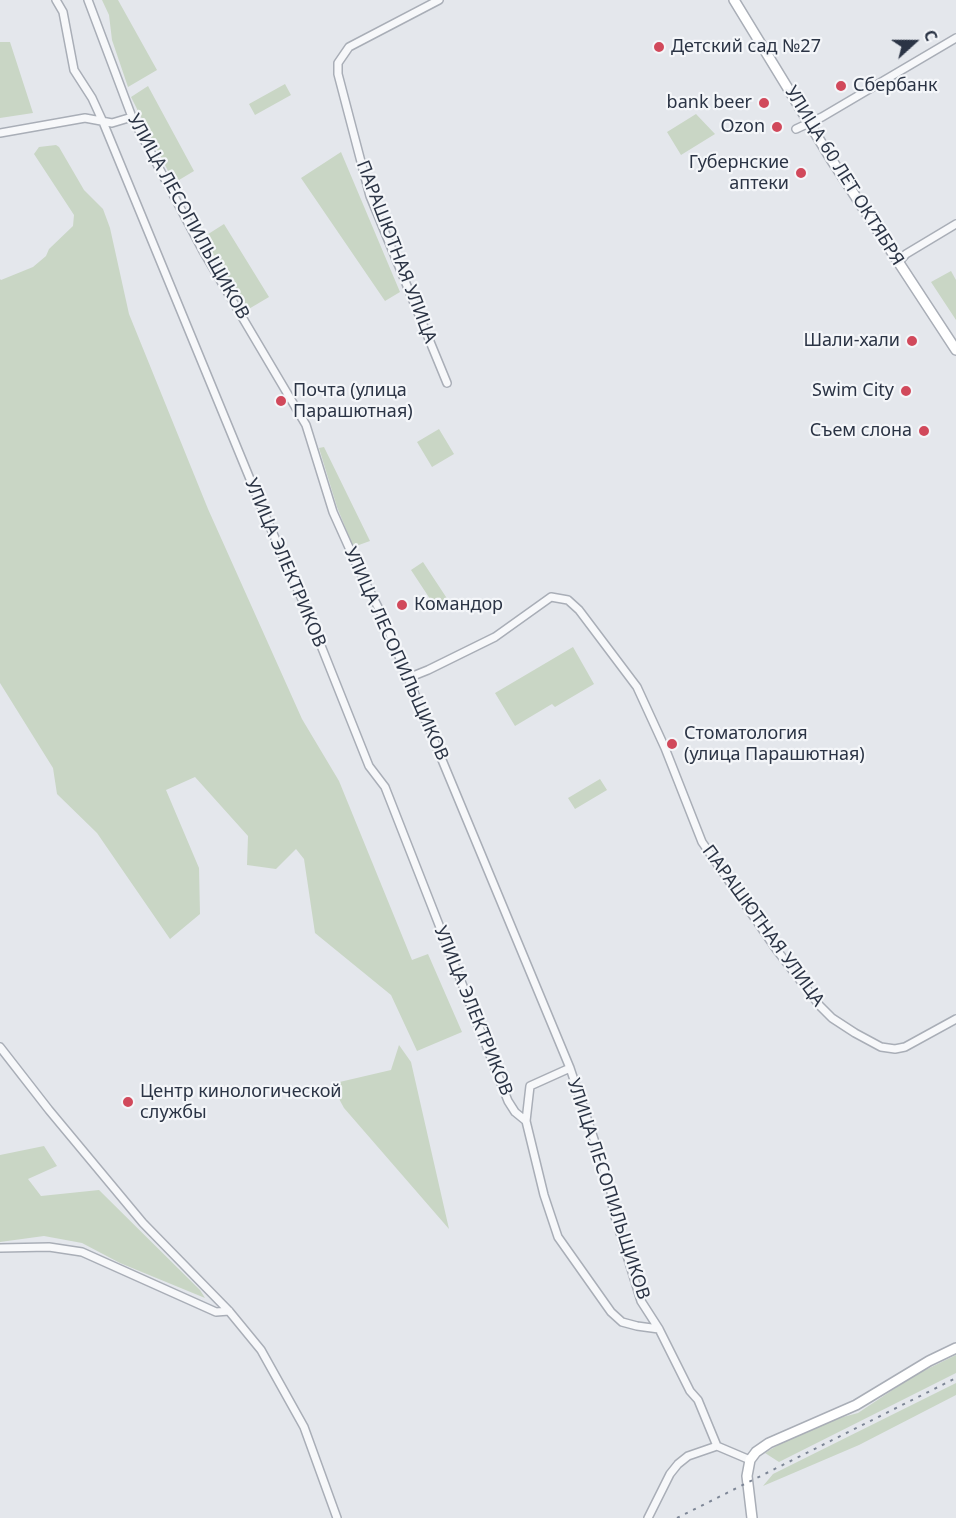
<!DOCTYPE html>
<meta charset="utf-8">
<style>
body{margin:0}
#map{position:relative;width:956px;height:1518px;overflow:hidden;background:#e4e7ec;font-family:"Noto Sans",sans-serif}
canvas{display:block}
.north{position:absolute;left:884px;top:12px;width:60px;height:60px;-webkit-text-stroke:4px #f4f6f9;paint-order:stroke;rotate:69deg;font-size:16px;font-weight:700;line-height:24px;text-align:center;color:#2b3445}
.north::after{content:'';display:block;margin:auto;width:21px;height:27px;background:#2b3445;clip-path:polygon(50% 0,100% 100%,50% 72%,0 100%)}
</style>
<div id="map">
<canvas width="956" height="1518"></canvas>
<div class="north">С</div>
</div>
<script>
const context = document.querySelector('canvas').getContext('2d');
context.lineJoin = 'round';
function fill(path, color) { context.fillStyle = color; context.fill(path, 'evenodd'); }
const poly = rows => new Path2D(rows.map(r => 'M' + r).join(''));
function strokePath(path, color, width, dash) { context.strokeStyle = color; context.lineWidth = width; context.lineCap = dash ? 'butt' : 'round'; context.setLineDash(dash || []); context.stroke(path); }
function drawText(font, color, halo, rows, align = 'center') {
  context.font = font + ' "Noto Sans",sans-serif'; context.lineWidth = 4.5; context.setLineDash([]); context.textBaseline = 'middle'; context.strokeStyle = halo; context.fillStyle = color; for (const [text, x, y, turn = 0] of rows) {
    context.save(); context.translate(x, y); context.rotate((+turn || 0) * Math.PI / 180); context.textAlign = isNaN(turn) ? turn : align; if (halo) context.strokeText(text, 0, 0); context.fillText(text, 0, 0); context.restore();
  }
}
fill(poly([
 [102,0,118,0,157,70,128,87,112,40,109,15],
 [0,42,10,42,33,113,0,118],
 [285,84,291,95,255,115,249,104],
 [148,86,194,171,174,183,131,97],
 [696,114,715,134,681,155,667,132],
 [56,145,59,147,84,190,103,209,110,228,129,314,208,509,302,719,339,781,412,960,428,954,462,1032,417,1051,391,995,315,933,304,859,296,849,276,869,247,865,248,836,195,777,166,790,199,868,200,914,170,939,97,833,57,794,53,768,0,683,0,279,1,280,33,267,46,256,49,249,73,226,74,215,34,154,39,147],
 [341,152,400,292,385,301,301,178],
 [224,224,269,297,247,310,202,238],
 [951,271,956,280,956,320,931,282],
 [439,429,454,454,432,467,417,442],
 [324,447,370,541,356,546,352,544,337,507,319,448],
 [423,562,448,600,436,608,411,570],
 [573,647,594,684,555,707,552,704,515,726,495,693],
 [600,779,607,790,575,809,568,798],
 [399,1045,411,1062,449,1229,344,1108,331,1084,391,1070],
 [44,1146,57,1166,28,1179,41,1196,99,1190,200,1290,205,1298,120,1263,82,1243,44,1236,0,1242,0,1155],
 [956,1355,956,1373,779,1462,765,1453,793,1436,843,1417,858,1413,915,1375],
 [956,1383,956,1395,859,1445,763,1486,773,1474]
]), '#c9d6c5');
const minor = poly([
 [56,0,63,12,74,70,92,98,103,122,264,513,308,613,369,766,385,787,508,1101,515,1112,526,1121],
 [88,0,132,117,203,251,306,425,333,512,360,572,381,613,570,1068,603,1166,611,1192,613,1210,641,1301,659,1329],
 [439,0,349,47,338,63,338,74,370,196,447,383],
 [796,129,822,117,956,38],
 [0,133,85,118,112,123,132,117],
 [898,263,906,254,956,224],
 [408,678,428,670,495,637,551,597,568,600,579,610,637,687,665,748,702,842,776,949,820,1006,832,1018,855,1033,881,1047,895,1049,905,1047,956,1019],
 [0,1047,49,1110,143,1223,229,1311,261,1350,304,1427,337,1518],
 [570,1068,530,1086,526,1121,544,1195,558,1237,611,1312,622,1322,637,1326,659,1329,690,1391,698,1400,717,1446,750,1460],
 [0,1248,49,1247,82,1252,216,1312,229,1311],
 [648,1518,670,1474,678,1464,688,1456,717,1446]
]);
const secondary = poly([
 [734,0,831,159,956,350],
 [752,1518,747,1476,750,1460,756,1452,769,1443,856,1405,929,1361,956,1348]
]);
strokePath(minor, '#a9aeb7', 10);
strokePath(secondary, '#a9aeb7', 12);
strokePath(minor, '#f7f8fa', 7);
strokePath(secondary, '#fff', 9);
strokePath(poly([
 [677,1518,956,1378]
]), '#7d8696', 2, [3, 6]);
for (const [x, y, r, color] of [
 [659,47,6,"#d1495b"],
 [841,86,6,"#d1495b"],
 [764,103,6,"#d1495b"],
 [777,127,6,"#d1495b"],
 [801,173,6,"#d1495b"],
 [912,341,6,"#d1495b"],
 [906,391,6,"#d1495b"],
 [281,401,6,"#d1495b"],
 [924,431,6,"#d1495b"],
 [402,605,6,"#d1495b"],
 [672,744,6,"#d1495b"],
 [128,1102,6,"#d1495b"]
]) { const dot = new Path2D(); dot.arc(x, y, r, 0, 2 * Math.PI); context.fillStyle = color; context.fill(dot); strokePath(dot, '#f4f6f9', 2); }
drawText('18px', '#2b3445', '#f4f6f9', [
 ["Детский сад №27",671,47],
 ["Сбербанк",853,86],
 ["bank beer",752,103,"right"],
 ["Ozon",765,127,"right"],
 ["Губернские",789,163,"right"],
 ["аптеки",789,184,"right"],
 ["Шали-хали",900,341,"right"],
 ["Почта (улица",293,391],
 ["Парашютная)",293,412],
 ["Swim City",894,391,"right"],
 ["Съем слона",912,431,"right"],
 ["Командор",414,605],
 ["Стоматология",684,734],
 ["(улица Парашютная)",684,755],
 ["Центр кинологической",140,1092],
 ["службы",140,1113]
], 'left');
drawText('18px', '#2b3445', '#f4f6f9', [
 ["УЛИЦА 60 ЛЕТ ОКТЯБРЯ",844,176,58],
 ["УЛИЦА ЛЕСОПИЛЬЩИКОВ",188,217,61],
 ["ПАРАШЮТНАЯ УЛИЦА",396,252,69],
 ["УЛИЦА ЭЛЕКТРИКОВ",285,563,67],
 ["УЛИЦА ЛЕСОПИЛЬЩИКОВ",396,654,66],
 ["ПАРАШЮТНАЯ УЛИЦА",763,926,54],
 ["УЛИЦА ЭЛЕКТРИКОВ",473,1011,68],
 ["УЛИЦА ЛЕСОПИЛЬЩИКОВ",608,1189,72]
]);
</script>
